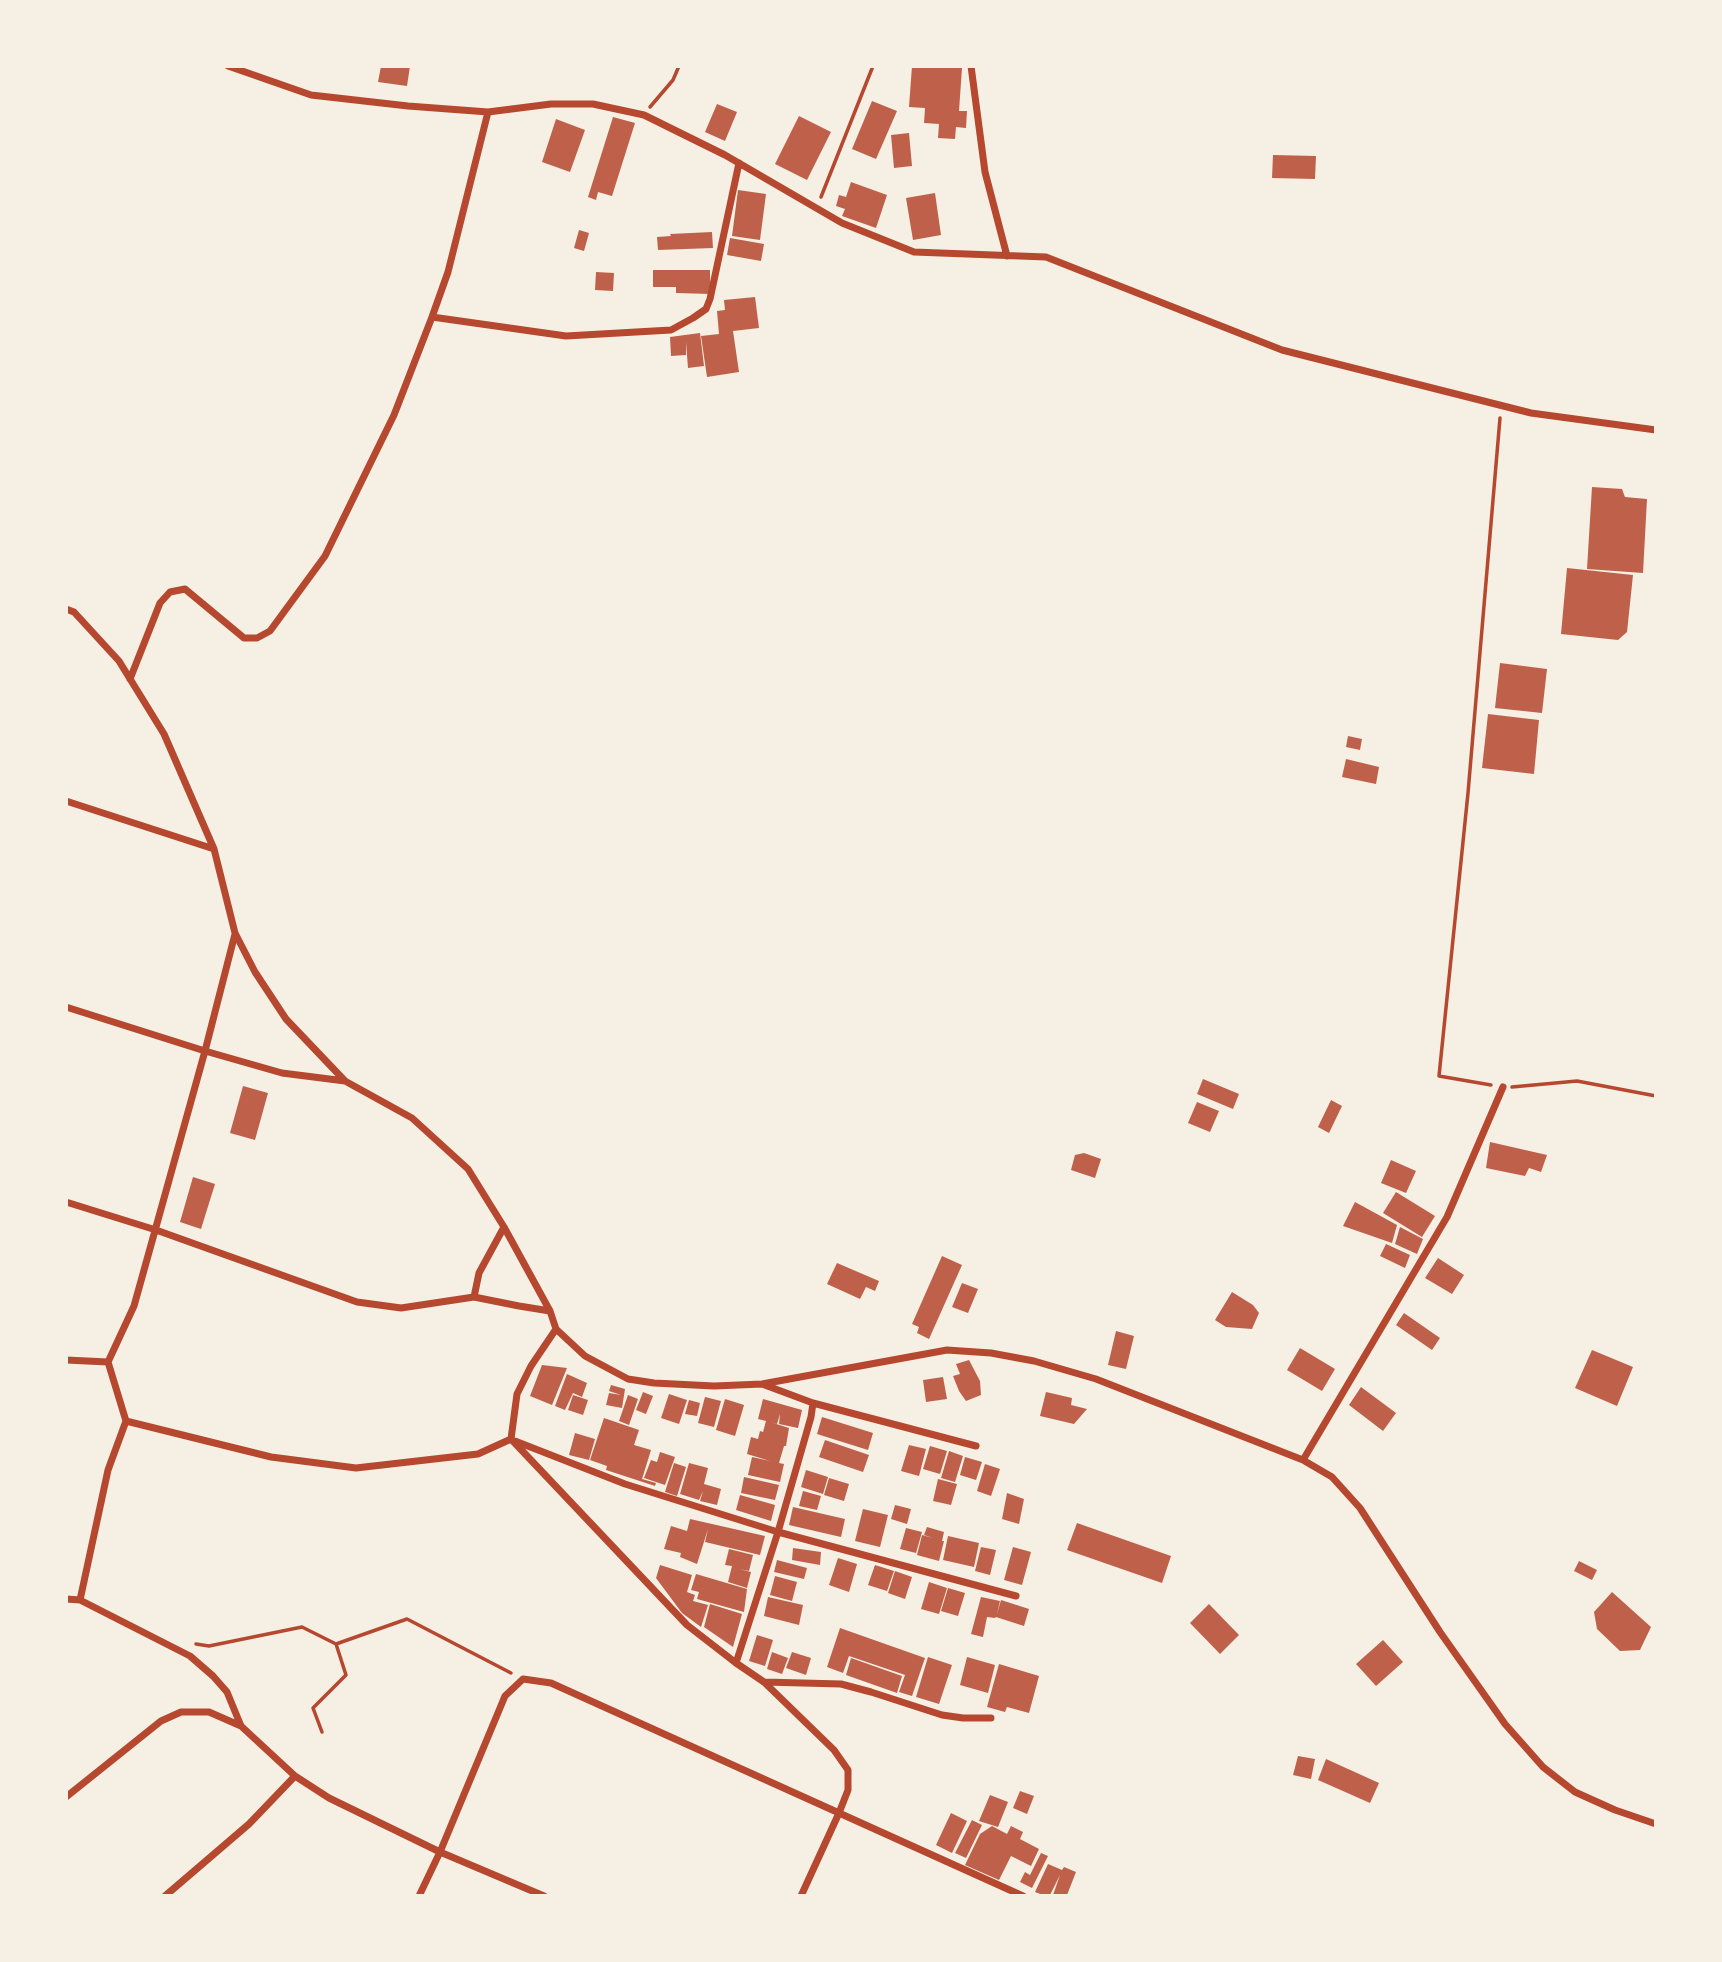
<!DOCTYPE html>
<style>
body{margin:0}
#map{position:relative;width:1722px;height:1962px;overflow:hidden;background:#f6efe4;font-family:Overpass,sans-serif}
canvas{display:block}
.frame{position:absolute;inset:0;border:68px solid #f6efe4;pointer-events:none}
</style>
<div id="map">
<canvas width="1722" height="1962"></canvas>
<div class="frame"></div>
</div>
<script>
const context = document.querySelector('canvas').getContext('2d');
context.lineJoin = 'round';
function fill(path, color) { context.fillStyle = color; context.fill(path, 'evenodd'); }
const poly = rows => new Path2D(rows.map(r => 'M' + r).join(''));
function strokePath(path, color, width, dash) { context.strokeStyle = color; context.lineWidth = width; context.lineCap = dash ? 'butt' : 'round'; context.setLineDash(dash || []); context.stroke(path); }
fill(poly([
 [381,66,410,66,407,86,378,82],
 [912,66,962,68,959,111,967,111,966,128,956,127,955,139,938,138,939,124,924,123,925,108,909,107],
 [872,101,897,111,876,159,852,149],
 [717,104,737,112,725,141,705,132],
 [799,116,831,132,807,180,775,164],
 [613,117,635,123,612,196,598,192,596,200,588,197],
 [556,119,585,130,570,172,542,162],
 [909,133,912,166,894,168,891,135],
 [1273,155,1316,156,1315,179,1272,178],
 [851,182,887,195,876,228,842,216,845,209,836,206,839,195,846,197],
 [738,190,766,194,760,240,732,236],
 [935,193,941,235,913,240,906,198],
 [579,230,589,233,584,251,574,248],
 [712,232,713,248,658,250,657,237,671,236,670,234],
 [730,238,764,244,761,261,727,255],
 [653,270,710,270,710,294,676,293,676,287,653,287],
 [596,272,614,273,613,291,595,290],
 [755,297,759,328,733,331,739,372,707,377,701,336,719,334,717,311,725,310,724,300],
 [700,333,704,366,688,368,686,342,686,355,671,356,670,337],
 [1592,487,1622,489,1625,497,1647,499,1643,573,1587,569],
 [1567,568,1633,575,1627,632,1618,640,1561,634],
 [1500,663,1547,669,1542,713,1495,708],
 [1488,714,1539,720,1534,774,1482,768],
 [1348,736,1362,739,1360,750,1346,747],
 [1346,759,1379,767,1376,784,1342,777],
 [1203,1079,1239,1094,1233,1109,1197,1094],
 [243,1086,268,1093,255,1140,230,1133],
 [1331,1100,1342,1106,1329,1133,1318,1127],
 [1197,1102,1219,1111,1210,1132,1188,1123],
 [1490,1142,1547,1155,1541,1172,1529,1168,1525,1176,1486,1168],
 [1084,1153,1101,1159,1095,1178,1071,1170,1075,1155],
 [1391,1160,1416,1171,1406,1193,1381,1183],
 [193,1177,215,1184,201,1229,180,1222],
 [1396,1192,1435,1216,1422,1237,1383,1213],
 [1355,1202,1397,1225,1392,1243,1343,1226],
 [1400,1227,1423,1239,1417,1254,1395,1244],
 [1386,1244,1410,1255,1405,1268,1380,1256],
 [942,1256,962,1265,929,1339,917,1333,919,1327,912,1324],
 [1438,1258,1464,1275,1452,1294,1425,1278],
 [837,1263,879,1281,875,1291,866,1287,860,1299,827,1284],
 [962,1283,978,1289,968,1313,952,1307],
 [1232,1292,1253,1305,1259,1313,1252,1329,1226,1327,1215,1320],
 [1404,1313,1440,1338,1432,1350,1396,1325],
 [1116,1331,1134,1336,1126,1369,1108,1365],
 [1300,1348,1335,1369,1322,1391,1287,1370],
 [1592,1350,1633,1367,1617,1406,1575,1388],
 [969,1360,980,1381,981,1395,966,1401,959,1391,953,1376,960,1374,956,1364],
 [542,1365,567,1368,552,1405,530,1396],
 [567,1374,587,1383,582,1397,573,1393,565,1410,555,1406],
 [943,1377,947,1399,926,1402,923,1380],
 [611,1385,625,1389,622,1408,606,1405,609,1393,621,1395,609,1391],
 [1361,1387,1396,1413,1383,1431,1349,1405],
 [643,1392,653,1396,646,1414,636,1410],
 [1046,1392,1072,1398,1071,1405,1087,1409,1074,1424,1040,1416],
 [669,1394,687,1400,679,1424,661,1418],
 [573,1395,588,1400,583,1415,568,1410],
 [628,1395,638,1399,629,1425,619,1421],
 [705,1397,721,1401,714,1427,698,1423],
 [725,1399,744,1405,735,1436,716,1430],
 [763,1399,802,1410,798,1428,779,1424,780,1414,777,1424,770,1422,789,1428,786,1446,784,1446,779,1463,784,1464,780,1482,748,1475,752,1457,770,1461,747,1454,751,1437,758,1439,760,1431,763,1432,766,1421,758,1419],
 [689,1400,700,1403,697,1416,685,1414],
 [822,1417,873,1433,868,1450,817,1434],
 [604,1418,639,1430,634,1445,651,1450,642,1479,656,1483,655,1486,606,1470,607,1466,590,1460],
 [575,1433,595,1439,589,1460,569,1455],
 [825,1440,869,1455,863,1472,819,1457],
 [909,1445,926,1449,919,1476,901,1471],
 [930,1446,947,1451,940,1474,923,1469],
 [949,1451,963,1456,955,1482,941,1478],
 [660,1452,675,1457,665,1485,644,1478,651,1460,657,1462],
 [965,1457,982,1462,976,1480,960,1475],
 [674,1463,686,1467,677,1496,665,1492],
 [689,1463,708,1468,704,1484,721,1489,717,1505,700,1501,703,1491,699,1500,680,1494],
 [985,1464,1000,1469,991,1496,977,1491],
 [806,1470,828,1477,823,1494,801,1487],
 [744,1477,779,1485,775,1500,741,1493],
 [829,1478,849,1484,844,1501,824,1495],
 [938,1479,957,1484,951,1505,933,1501],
 [803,1491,821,1496,817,1510,799,1506],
 [1007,1493,1024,1499,1019,1524,1002,1519],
 [740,1495,775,1505,771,1521,736,1510],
 [895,1505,911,1509,907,1524,891,1519],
 [793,1507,845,1519,841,1537,789,1525],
 [863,1509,888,1515,880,1547,855,1541],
 [690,1519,765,1536,760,1555,705,1542,708,1529,697,1564,680,1557,681,1553,664,1549,671,1526,687,1531],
 [1077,1523,1171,1556,1162,1583,1067,1550],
 [927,1527,944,1532,942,1541,944,1541,939,1561,917,1555,922,1535,933,1538,924,1535],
 [906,1528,922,1532,916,1553,900,1549],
 [948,1536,979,1543,974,1567,943,1560],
 [981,1547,996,1550,990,1575,975,1571],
 [1013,1547,1031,1552,1022,1585,1004,1580],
 [793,1548,821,1552,820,1565,792,1560],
 [729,1549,753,1555,749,1571,739,1569,751,1572,747,1588,728,1582,732,1566,725,1565],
 [838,1558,857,1564,849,1592,829,1585],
 [777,1560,807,1568,804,1579,774,1572],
 [1579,1561,1597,1570,1592,1580,1574,1571],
 [660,1565,692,1575,687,1592,695,1595,693,1601,708,1605,701,1627,682,1613,656,1578],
 [875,1565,894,1571,887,1591,868,1585],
 [895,1571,912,1577,905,1599,888,1593],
 [696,1574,747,1589,744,1612,697,1599,699,1592,691,1590],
 [775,1576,797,1582,792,1601,770,1595],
 [929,1582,947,1588,939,1614,921,1609],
 [948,1588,965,1593,958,1616,941,1611],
 [1612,1592,1651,1627,1640,1650,1620,1651,1597,1629,1594,1612],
 [768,1597,803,1605,799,1625,764,1616],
 [981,1597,1000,1601,997,1614,1001,1600,1029,1609,1024,1626,996,1617,995,1618,987,1617,983,1637,971,1634],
 [710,1604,742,1614,733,1647,704,1627],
 [1209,1604,1239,1635,1220,1654,1190,1623],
 [840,1628,925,1658,912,1696,899,1692,905,1675,849,1656,843,1673,827,1667],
 [757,1635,773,1640,765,1666,749,1661],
 [1383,1640,1403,1662,1376,1686,1356,1664],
 [772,1652,788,1658,782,1674,767,1669],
 [792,1652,811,1658,806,1675,786,1668],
 [928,1657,952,1665,939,1704,916,1697],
 [967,1657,995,1665,988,1693,960,1685],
 [851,1658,902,1676,897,1693,846,1675],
 [999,1664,1039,1676,1029,1713,1007,1707,1005,1712,987,1707],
 [1298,1756,1315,1759,1311,1779,1293,1775],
 [1326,1759,1379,1783,1370,1803,1318,1780],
 [1020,1791,1034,1796,1027,1814,1013,1808],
 [990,1795,1008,1802,998,1827,979,1821],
 [951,1813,967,1821,952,1853,936,1845],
 [972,1820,982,1825,966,1858,955,1853],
 [992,1826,1007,1834,1011,1826,1023,1832,1020,1839,1039,1849,1031,1866,1011,1856,999,1880,965,1865,980,1834],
 [1041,1853,1048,1856,1032,1888,1020,1882,1025,1872,1030,1875],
 [1048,1864,1062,1870,1064,1867,1076,1872,1067,1895,1053,1895,1060,1875,1050,1895,1043,1895,1035,1892]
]), '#bf614a');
strokePath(poly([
 [650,107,673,80,679,66],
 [821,197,873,66],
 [1491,1085,1439,1076,1468,793,1500,418],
 [1512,1087,1577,1081,1656,1096],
 [196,1644,209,1646,302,1627,336,1644,407,1619,511,1673],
 [322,1732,313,1708,346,1675,336,1644]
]), '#b5482f', 3.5);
strokePath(poly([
 [228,66,311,95,408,106,488,112,551,104,593,104,644,115,725,155,842,223,914,252,1046,257,1282,350,1531,413,1656,430],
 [971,66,985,172,1007,256],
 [432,317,566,336,671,330,693,318,706,309,710,299,739,163],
 [66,609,74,612,119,661,164,734,214,849,235,933,255,972,286,1019,345,1081,412,1118,468,1169,504,1227,550,1311,556,1329,585,1356,628,1379,654,1383,714,1386,762,1384,947,1350,991,1353,1034,1361,1096,1379,1303,1460,1332,1477,1360,1508,1440,1632,1505,1724,1543,1767,1575,1792,1615,1810,1656,1824],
 [130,679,160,603,170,592,185,589,244,638,257,638,270,631,325,556,394,415,432,317,448,272,488,112],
 [66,801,214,849],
 [66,1007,205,1051,282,1073,345,1081],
 [66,1202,156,1230,357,1302,401,1308,474,1297,519,1306,550,1311],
 [474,1297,479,1273,504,1227],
 [66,1360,108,1362,126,1421,271,1457,356,1468,478,1454,511,1439],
 [108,1362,134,1306,205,1051,235,934],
 [813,1403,976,1446],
 [511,1439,687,1625,736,1663,764,1682,834,1750,848,1770,848,1790,839,1813,801,1896],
 [511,1439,517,1394,531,1366,556,1329],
 [515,1441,625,1484,778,1532,1016,1596],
 [1303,1460,1447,1217,1503,1087],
 [66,1599,80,1600,190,1656,213,1676,227,1692,241,1726,295,1776,329,1798,440,1852,544,1896],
 [80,1600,108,1470,126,1421],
 [736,1663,778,1532,811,1417,813,1403,762,1384],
 [764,1682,841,1684,871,1692,942,1715,963,1718,991,1718],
 [66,1797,161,1721,181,1712,209,1712,241,1726],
 [165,1896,249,1824,295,1776],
 [419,1896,440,1852,505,1696,523,1679,551,1683,1023,1896]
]), '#b5482f', 7);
</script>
